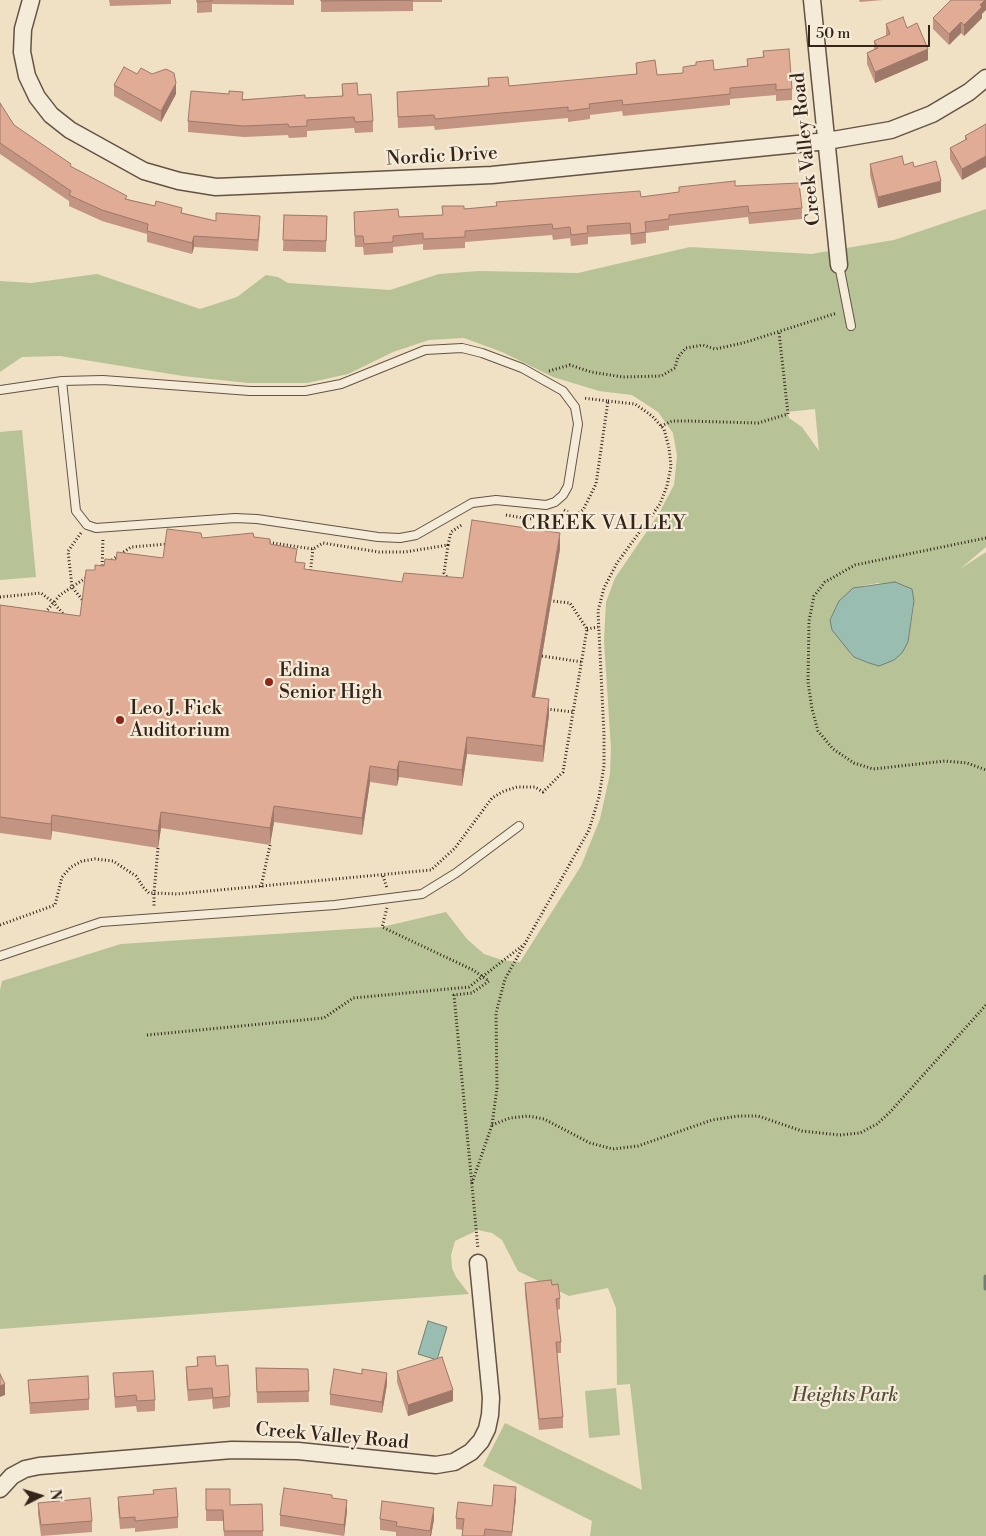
<!DOCTYPE html>
<style>
body{margin:0}
#map{position:relative;width:986px;height:1536px;overflow:hidden;background:#f0e0c4;font-family:"Libre Bodoni",serif}
canvas{display:block}
.north{position:absolute;left:15px;top:1471px;width:50px;height:50px;-webkit-text-stroke:4px #f5ebd9;paint-order:stroke;rotate:85deg;font-size:14px;font-weight:700;line-height:20px;text-align:center;color:#34241a}
.north::after{content:'';display:block;margin:auto;width:18px;height:22px;background:#34241a;clip-path:polygon(50% 0,100% 100%,50% 72%,0 100%)}
.scale{position:absolute;left:808px;top:25px;width:122px;height:22px;box-sizing:border-box;border:2px solid #34241a;border-top:0;padding-left:6px;font-size:15px;line-height:18px;white-space:nowrap;color:#34241a;-webkit-text-stroke:4px #f5ebd9;paint-order:stroke}
</style>
<div id="map">
<canvas width="986" height="1536"></canvas>
<div class="north">N</div>
<div class="scale">50 m</div>
</div>
<script>
const context = document.querySelector('canvas').getContext('2d');
context.lineJoin = 'round';
function fill(path, color) { context.fillStyle = color; context.fill(path, 'evenodd'); }
const poly = rows => new Path2D(rows.map(r => 'M' + r).join(''));
function strokePath(path, color, width, dash) { context.strokeStyle = color; context.lineWidth = width; context.lineCap = dash ? 'butt' : 'round'; context.setLineDash(dash || []); context.stroke(path); }
function drawText(font, color, halo, rows, align = 'center') {
  context.font = font + ' "Libre Bodoni",serif'; context.lineWidth = 4.5; context.setLineDash([]); context.textBaseline = 'middle'; context.strokeStyle = halo; context.fillStyle = color; for (const [text, x, y, turn = 0] of rows) {
    context.save(); context.translate(x, y); context.rotate((+turn || 0) * Math.PI / 180); context.textAlign = isNaN(turn) ? turn : align; if (halo) context.strokeText(text, 0, 0); context.fillText(text, 0, 0); context.restore();
  }
}
fill(poly([
 [986,209,986,547,960,569,986,552,986,1536,590,1536,592,1521,483,1466,505,1423,642,1490,630,1384,617,1385,616,1308,608,1288,569,1296,518,1271,502,1240,492,1233,478,1230,455,1241,451,1255,452,1268,456,1277,469,1294,0,1329,0,990,2,981,121,944,382,927,446,912,467,939,484,954,502,960,520,962,581,866,600,819,610,774,611,749,604,641,606,602,615,578,658,515,674,485,677,456,673,433,658,412,632,395,599,391,553,377,502,352,464,338,429,340,393,352,348,374,307,383,248,383,183,376,60,356,22,357,0,372,0,281,31,283,97,274,200,309,237,297,266,275,278,277,288,283,390,290,439,274,479,271,578,273,690,247,811,254,894,240],
 [815,409,819,451,802,427,789,418,787,412],
 [878,583,911,589,914,606,908,642,869,663,854,657,848,650,830,620,839,601,861,586],
 [22,430,36,577,0,580,0,432],
 [616,1388,620,1435,589,1438,585,1391]
]), '#b7c396');
const water = poly([
 [895,582,912,589,914,601,908,642,902,653,894,660,879,666,869,663,854,657,848,650,832,630,830,620,839,601,853,588,895,582],
 [428,1321,447,1327,437,1360,418,1354,428,1321]
]);
fill(water, '#9abdb1');
strokePath(water, '#718075', 1);
strokePath(poly([
 [986,1277,986,1288]
]), '#718075', 5);
const lane = poly([
 [839,265,851,326],
 [0,390,62,381,103,380,250,391,305,391,341,384,425,350,462,348,482,353,522,368,563,391,575,407,578,424,568,486,563,495,555,502,546,505,496,500,472,503,416,535,400,538,378,537,257,519,235,518,96,528,87,525,76,511,62,381],
 [0,956,101,922,335,905,422,894,456,873,519,826]
]);
const street = poly([
 [31,0,23,29,22,52,27,76,37,97,51,115,70,130,144,171,179,181,216,187,492,175,827,141,891,130,932,114,969,92,986,78],
 [812,0,839,265],
 [0,1489,12,1476,25,1469,39,1466,232,1450,298,1451,436,1465,454,1462,471,1452,481,1441,487,1429,490,1415,491,1398,478,1263]
]);
strokePath(lane, '#635344', 10);
strokePath(street, '#635344', 19);
strokePath(poly([
 [549,371,570,365,591,372,623,377,661,376,675,368,678,357,686,348,703,345,715,349,743,343,837,313],
 [661,426,672,421,687,421,758,423,788,414,779,332],
 [564,510,575,516,583,510,596,484,608,401,583,398],
 [506,515,529,519,547,517],
 [81,533,68,551,72,587,84,602],
 [986,538,855,565,825,582,814,596,809,621,808,682,812,709,818,731,833,749,854,763,873,769,945,761,967,763,986,770],
 [266,542,313,549,323,543,379,552,405,552,448,545,451,532,463,524],
 [448,545,444,573,449,580],
 [109,562,131,547,168,544],
 [102,569,103,538],
 [310,574,313,549],
 [0,597,41,593,53,602,66,617],
 [43,615,60,595,87,577],
 [587,629,598,627],
 [542,656,582,662],
 [547,709,573,712],
 [158,848,154,893,177,894,431,870,455,848,492,798,504,791,517,787,535,787,543,792,563,772,587,629,570,603,552,601],
 [383,876,387,888],
 [261,887,270,845],
 [387,908,382,927,473,970,489,981,472,993,454,995,478,1249],
 [0,925,55,905,62,877,71,867,82,861,95,859,113,861,136,876,143,887,149,893,154,893,154,907],
 [147,1035,324,1018,353,998,469,987,522,946],
 [492,1125,510,1118,528,1116,544,1119,590,1143,613,1149,638,1146,712,1120,739,1116,758,1116,802,1131,840,1135,860,1133,877,1124,890,1112,986,1005],
 [472,1183,492,1125,497,1088,496,1013,505,979,589,830,599,797,604,766,604,735,598,611,604,588,617,563,660,504,667,486,671,466,669,448,664,429,652,416,635,404,608,401]
]), '#34241a', 3, [1, 2.5]);
strokePath(lane, '#f5ebd9', 8);
strokePath(street, '#f5ebd9', 16);
fill(poly([
 [109,0,171,0,171,4,110,6],
 [197,0,294,0,294,5,212,4,212,12,197,13],
 [321,0,442,0,442,2,413,2,413,11,321,12],
 [859,0,883,0,860,2],
 [982,14,982,18,964,36,961,33,949,45,933,29,933,18],
 [886,24,907,28,928,60,875,83,867,64,867,53,874,49,874,41,886,36],
 [763,51,792,89,792,100,776,101,776,95,730,99,730,105,623,116,622,111,590,115,590,119,568,122,568,118,435,130,434,126,398,128,397,92,488,86,488,78,509,86,636,75,636,63,657,75,683,73,683,67,714,70,747,66,747,59,763,57],
 [137,74,176,94,161,122,114,96,114,85],
 [342,84,358,95,373,121,373,132,355,133,354,128,307,131,307,137,289,138,288,135,244,137,188,132,188,121,243,99,305,98,342,96],
 [0,103,14,125,71,167,127,199,216,221,260,227,258,251,194,247,192,254,147,242,147,234,102,221,69,206,69,201,0,154],
 [986,124,962,180,950,159,950,148,965,140,965,136],
 [870,164,904,165,914,167,941,192,878,208,870,175],
 [735,186,802,208,802,219,749,224,748,217,669,226,669,230,646,233,646,243,631,245,630,234,588,237,588,244,571,246,570,238,553,240,552,235,465,242,465,248,423,250,423,244,393,247,393,253,364,255,363,247,355,247,354,212,399,217,442,215,464,209,641,197,679,192,679,187],
 [284,215,327,216,326,252,283,251],
 [254,537,270,544,305,569,402,582,463,578,560,549,535,698,549,715,543,762,467,754,462,786,399,777,397,786,370,782,362,835,274,822,270,845,161,828,158,848,52,831,51,840,0,833,0,605,80,616,95,570,116,560,163,558,202,538],
 [525,1283,552,1285,560,1298,560,1309,557,1310,561,1342,561,1353,557,1353,563,1417,563,1428,539,1430,525,1294],
 [197,1357,216,1366,230,1396,230,1407,213,1409,212,1399,188,1401,186,1378,186,1367,197,1366],
 [256,1368,308,1369,309,1402,257,1403],
 [397,1371,453,1401,408,1416,397,1382],
 [113,1373,155,1400,155,1411,137,1412,136,1406,115,1408],
 [28,1380,89,1399,89,1410,30,1414],
 [387,1384,382,1413,330,1405,330,1394],
 [206,1489,230,1505,262,1504,263,1536,224,1536,223,1521,206,1521],
 [118,1497,178,1517,178,1528,135,1532,135,1528,120,1529,118,1508],
 [332,1498,347,1511,344,1536,280,1526,280,1515],
 [516,1498,512,1536,462,1536,463,1530,456,1529,456,1518],
 [38,1503,92,1521,92,1532,41,1536,38,1514],
 [380,1519,434,1519,431,1536,396,1536,396,1532,380,1530]
]), '#c29481');
fill(poly([
 [985,0,986,0,986,10,982,14,982,18,964,36,964,25,980,5],
 [961,22,961,33,949,45,949,34],
 [928,49,928,60,875,83,875,72],
 [176,83,176,94,161,122,161,111],
 [986,156,986,167,962,180,962,169],
 [941,181,941,192,878,208,878,197],
 [194,236,194,247,192,254,192,243],
 [560,533,560,549,532,714,532,697],
 [549,699,549,715,543,762,543,746],
 [467,737,467,754,462,786,462,770],
 [399,761,399,777,397,786,397,770],
 [370,766,370,782,362,835,362,818],
 [274,806,274,822,270,845,270,828],
 [161,812,161,828,158,848,158,831],
 [52,815,52,831,51,840,51,824],
 [387,1373,387,1384,382,1413,382,1402],
 [5,1384,5,1395,0,1397,0,1386],
 [453,1390,453,1401,408,1416,408,1405],
 [516,1487,516,1498,512,1536],
 [347,1500,347,1511,344,1536,344,1525],
 [434,1508,434,1519,431,1536,430,1536]
]), '#9e7869');
const building = poly([
 [197,0,212,0,212,1,197,2,197,0],
 [321,0,413,0,321,1,321,0],
 [951,0,985,0,980,5,982,7,964,25,961,22,949,34,933,18,951,0],
 [903,17,907,28,917,23,928,49,875,72,867,53,878,48,874,41,890,34,886,24,903,17],
 [789,49,792,89,776,90,776,84,730,88,730,94,623,105,622,100,589,104,590,108,568,111,568,107,435,119,434,115,398,117,397,92,489,86,488,78,508,77,509,86,637,74,636,63,655,60,657,75,683,73,683,67,696,65,696,62,713,60,714,70,748,66,747,59,764,57,763,51,789,49],
 [124,67,137,74,141,68,152,74,166,69,174,73,176,83,161,111,114,85,124,67],
 [357,83,358,95,371,94,373,121,355,122,354,117,307,120,307,126,289,127,288,124,244,126,188,121,191,91,229,94,229,91,243,92,242,100,305,95,305,98,343,96,342,84,357,83],
 [0,103,14,125,71,164,70,166,127,196,125,199,155,206,156,201,182,208,181,213,216,221,216,213,260,216,258,240,194,236,192,243,147,231,148,224,102,210,69,195,71,191,0,143,0,103],
 [986,124,986,156,962,169,950,148,967,139,965,136,986,124],
 [902,156,904,165,913,162,914,167,936,161,941,181,878,197,870,164,902,156],
 [735,181,735,186,799,183,802,208,749,213,748,206,669,215,669,219,645,222,646,232,631,234,630,223,587,226,588,233,571,235,570,227,553,229,552,224,465,231,465,237,423,239,423,233,393,236,393,242,364,244,363,236,355,236,354,212,398,209,399,217,443,215,442,206,464,206,464,209,497,206,496,202,640,191,641,197,679,192,679,187,735,181],
 [284,215,327,216,326,241,283,240,284,215],
 [472,520,560,533,532,697,549,699,543,746,467,737,462,770,399,761,397,770,370,766,362,818,274,806,270,828,161,812,158,831,52,815,51,824,0,817,0,605,80,616,86,570,95,570,95,565,104,566,105,559,116,560,117,552,163,558,167,529,201,533,202,538,253,533,254,537,270,539,270,544,297,549,295,562,305,563,304,569,402,582,404,573,463,578,472,520],
 [551,1280,552,1285,558,1284,560,1298,556,1299,561,1342,556,1342,563,1417,539,1419,525,1283,551,1280],
 [215,1356,216,1366,228,1365,230,1396,213,1398,212,1388,188,1390,186,1367,198,1366,197,1357,215,1356],
 [442,1357,453,1390,408,1405,397,1371,442,1357],
 [256,1368,308,1369,309,1391,257,1392,256,1368],
 [334,1369,362,1374,362,1369,387,1373,382,1402,330,1394,334,1369],
 [153,1371,155,1400,137,1401,136,1395,115,1397,113,1373,153,1371],
 [0,1374,5,1384,0,1386,0,1374],
 [88,1376,89,1399,30,1403,28,1380,88,1376],
 [494,1485,516,1487,512,1532,485,1529,484,1536,462,1536,464,1519,456,1518,458,1502,492,1506,494,1485],
 [176,1488,178,1517,135,1521,135,1517,120,1518,118,1497,154,1494,153,1490,176,1488],
 [284,1488,332,1495,332,1498,347,1500,344,1525,280,1515,284,1488],
 [206,1489,230,1489,230,1505,262,1504,263,1531,224,1531,223,1510,206,1510,206,1489],
 [90,1498,92,1521,41,1525,38,1503,90,1498],
 [382,1501,434,1508,430,1531,396,1526,397,1522,380,1519,382,1501]
]);
fill(building, '#e1ac96');
strokePath(building, '#9e7869', 1);
for (const [x, y, r, color] of [
 [269,682,5,"#8f2418"],
 [120,720,5,"#8f2418"]
]) { const dot = new Path2D(); dot.arc(x, y, r, 0, 2 * Math.PI); context.fillStyle = color; context.fill(dot); strokePath(dot, '#f5ebd9', 2); }
drawText('19px', '#34241a', '#f5ebd9', [
 ["Creek Valley Road",807,149,-96],
 ["Nordic Drive",442,157,-3],
 ["Creek Valley Road",332,1437,5]
]);
drawText('19px', '#34241a', '#f5ebd9', [
 ["Edina",279,671],
 ["Senior High",279,693],
 ["Leo J. Fick",130,709],
 ["Auditorium",130,731]
], 'left');
drawText('italic 19px', '#554c39', '#f5ebd9', [
 ["Heights Park",845,1396]
]);
context.letterSpacing = '1px';
drawText('20px', '#34241a', '#f5ebd9', [
 ["CREEK VALLEY",604,524]
]);
context.letterSpacing = '0px';
</script>
